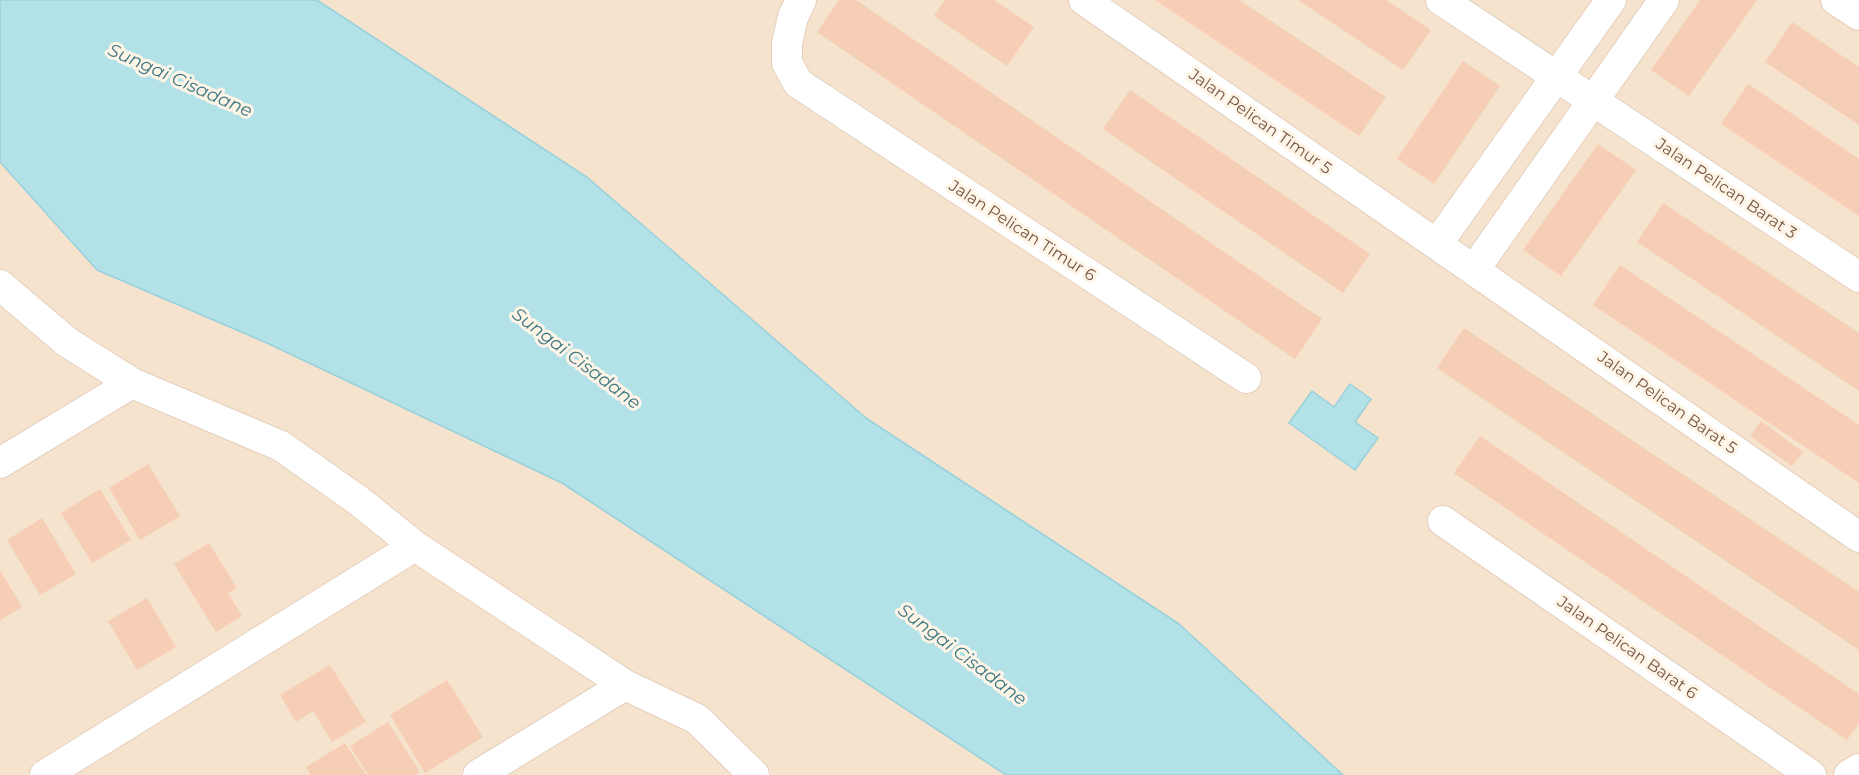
<!DOCTYPE html>
<style>
body{margin:0}
canvas{display:block;background:#fef2df}
</style>
<canvas width="1859" height="775"></canvas>
<script>
const context = document.querySelector('canvas').getContext('2d');
context.lineJoin = 'round';
function fill(path, color) { context.fillStyle = color; context.fill(path, 'evenodd'); }
const poly = rows => new Path2D(rows.map(r => 'M' + r).join(''));
function strokePath(path, color, width, dash) { context.strokeStyle = color; context.lineWidth = width; context.lineCap = dash ? 'butt' : 'round'; context.setLineDash(dash || []); context.stroke(path); }
function drawText(font, color, halo, rows, align = 'center') {
  context.font = font + ' Montserrat,sans-serif'; context.lineWidth = 6; context.setLineDash([]); context.textBaseline = 'middle'; context.strokeStyle = halo; context.fillStyle = color; for (const [text, x, y, turn = 0] of rows) {
    context.save(); context.translate(x, y); context.rotate((+turn || 0) * Math.PI / 180); context.textAlign = isNaN(turn) ? turn : align; if (halo) context.strokeText(text, 0, 0); context.fillText(text, 0, 0); context.restore();
  }
}
fill(poly([
 [317,0,1859,0,1859,775,1343,775,1179,624,866,418,588,178],
 [0,162,97,270,267,343,562,483,1006,775,0,775]
]), '#f6e3cd');
const water = poly([
 [0,0,317,0,588,178,866,418,1179,624,1343,775,1006,775,562,483,267,343,97,270,0,162,0,0],
 [1350,384,1371,399,1355,422,1378,438,1355,470,1289,423,1312,391,1334,407,1350,384]
]);
fill(water, '#b3e1e8');
strokePath(water, '#98d1db', 1.5);
fill(poly([
 [839,0,856,0,1322,319,1295,359,817,32],
 [945,0,994,0,1034,27,1007,66,934,16],
 [1155,0,1239,0,1386,97,1359,136],
 [1298,0,1386,0,1431,30,1403,70],
 [1700,0,1757,0,1689,96,1651,70],
 [1792,22,1859,67,1859,125,1765,62],
 [1463,61,1500,86,1434,184,1397,159],
 [1748,84,1859,159,1859,216,1721,124],
 [1130,90,1370,254,1343,293,1103,129],
 [1598,144,1636,170,1561,276,1523,250],
 [1663,203,1859,333,1859,391,1637,242],
 [1620,265,1859,425,1859,483,1593,305],
 [1464,328,1859,592,1859,650,1437,368],
 [1761,421,1803,452,1792,466,1750,436],
 [1480,436,1859,694,1859,723,1847,740,1454,473],
 [148,464,180,516,140,540,109,488],
 [100,489,131,540,92,563,61,513],
 [42,518,76,574,40,595,7,540],
 [209,543,237,588,228,593,242,616,216,632,174,564],
 [0,570,22,607,0,620],
 [147,598,176,647,137,670,108,621],
 [330,665,366,722,332,742,313,711,296,722,280,695],
 [447,680,483,737,425,773,390,715],
 [388,722,420,772,415,775,368,775,350,746],
 [345,743,366,775,311,775,306,767]
]), '#f5ceb5');
const minor = poly([
 [801,0,793,17,787,43,787,63,798,83,1246,378],
 [1084,0,1859,537],
 [1441,0,1859,277],
 [1836,0,1859,15],
 [1437,244,1611,0],
 [1474,270,1664,0],
 [0,285,67,342,132,383,281,446,359,501,415,546,625,685,697,719,754,775],
 [0,463,132,383],
 [1443,521,1811,775],
 [45,775,415,546],
 [478,775,625,685],
 [1849,775,1859,769]
]);
strokePath(minor, '#e4cfbe', 32);
strokePath(minor, '#fff', 30);
drawText('16px', '#765645', '#fff5e7', [
 ["Jalan Pelican Timur 5",1260,122,35],
 ["Jalan Pelican Barat 3",1726,189,34],
 ["Jalan Pelican Timur 6",1022,231,33],
 ["Jalan Pelican Barat 5",1667,403,35],
 ["Jalan Pelican Barat 6",1627,648,35]
]);
drawText('italic 18px', '#3b7884', '#fff5e7', [
 ["Sungai Cisadane",180,81,24],
 ["Sungai Cisadane",576,359,37],
 ["Sungai Cisadane",962,655,37]
]);
</script>
